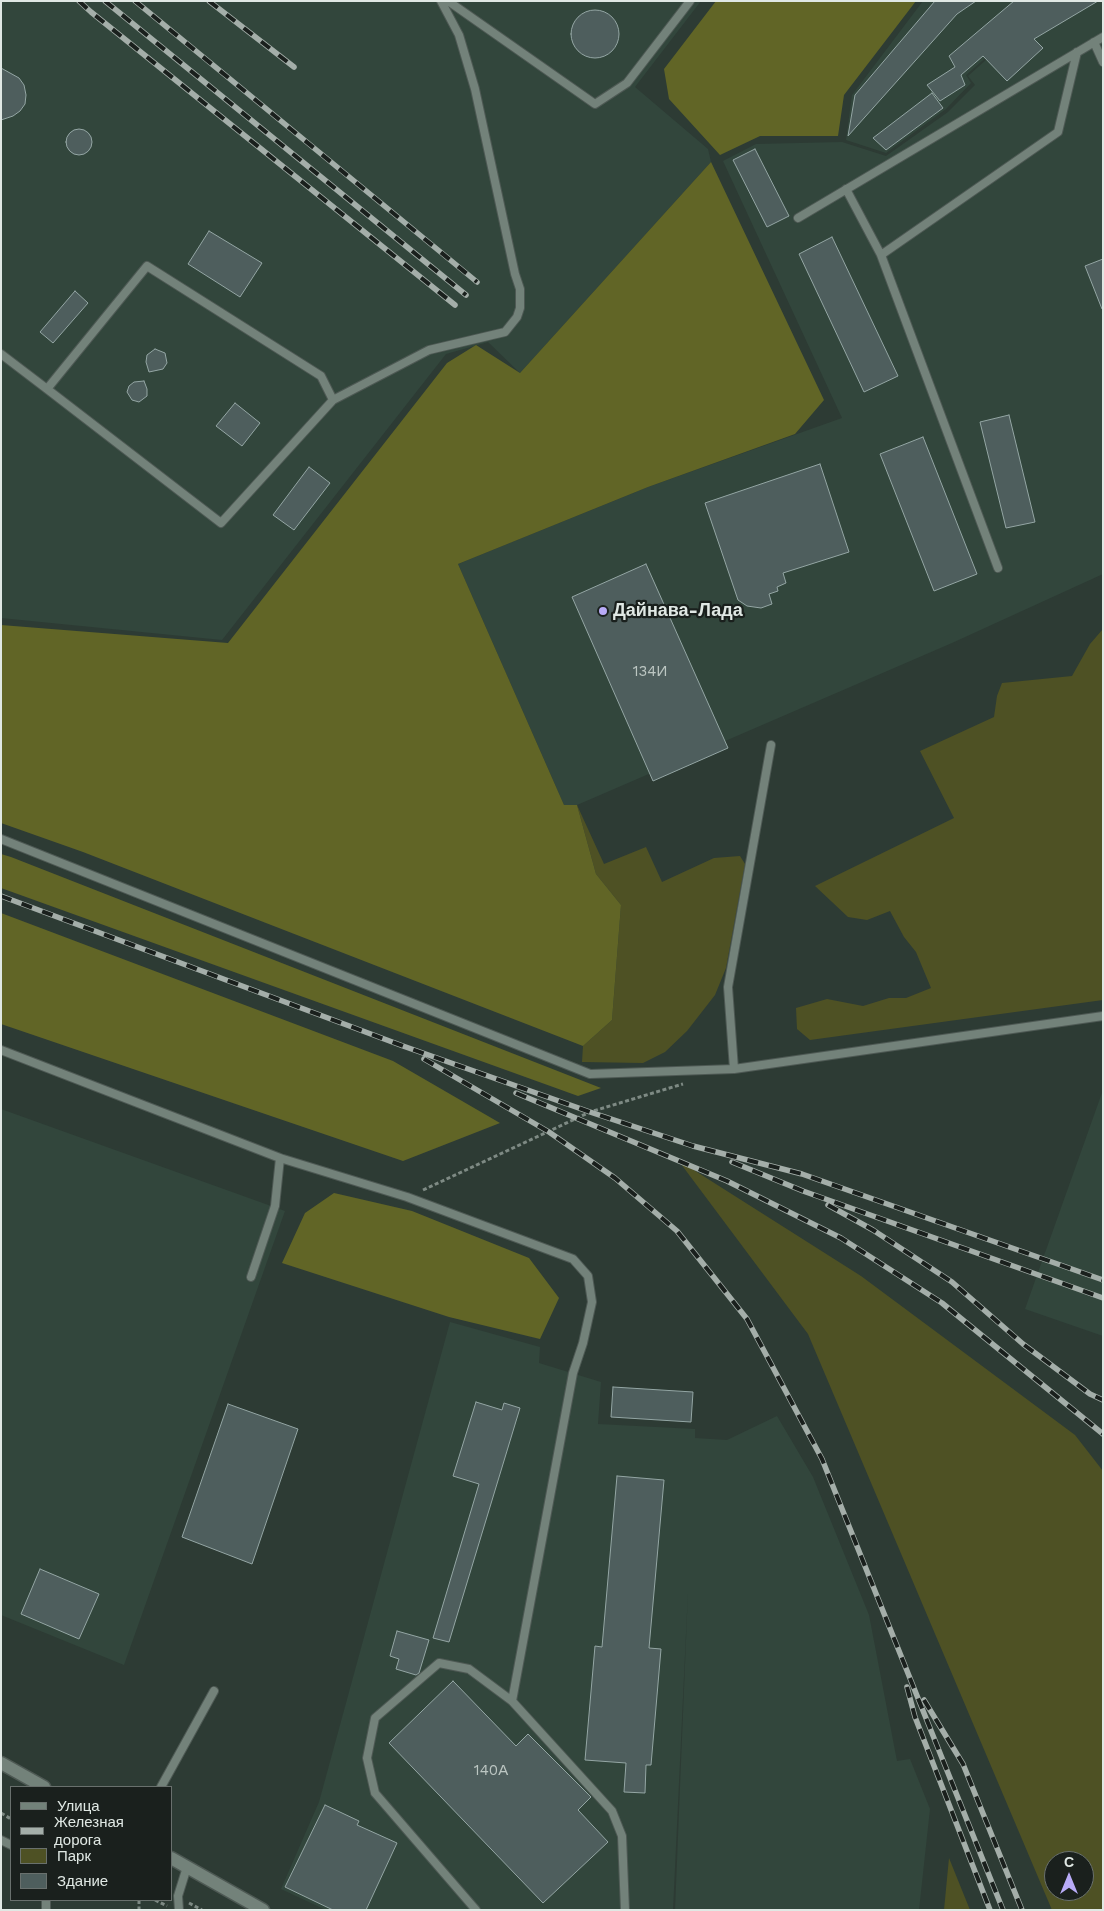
<!DOCTYPE html>
<meta charset="utf-8">
<style>
body{margin:0}
#map{position:relative;width:1104px;height:1911px;overflow:hidden;background:#2d3b34;font-family:"Work Sans",sans-serif}
canvas{display:block}
.frame{position:absolute;inset:0;border:2px solid #e0e8e4;pointer-events:none}
.legend{position:absolute;left:10px;top:1786px;width:162px;height:115px;box-sizing:border-box;background:#1a201d;border:1px solid #69706d;margin:0;padding:6px 9px;list-style:none;font-size:15px;color:#e0e8e4}
.legend li{display:flex;align-items:center;gap:10px;height:25px}
.legend b{width:25px;border:1px solid #69706d}
.north{position:absolute;left:1044px;top:1851px;width:50px;height:50px;box-sizing:border-box;background:#1a201d;border:1px solid #69706d;border-radius:50%;rotate:0deg;font-size:14px;font-weight:700;line-height:20px;text-align:center;color:#e0e8e4}
.north::after{content:'';display:block;margin:auto;width:18px;height:22px;background:#b8abf7;clip-path:polygon(50% 0,100% 100%,50% 72%,0 100%)}
</style>
<div id="map">
<canvas width="1104" height="1911"></canvas>
<div class="frame"></div>
<ul class="legend">
<li><b style="height:6px;background:#73827a"></b>Улица</li>
<li><b style="height:6px;background:#a4aea9"></b>Железная дорога</li>
<li><b style="height:14px;background:#4e5124"></b>Парк</li>
<li><b style="height:14px;background:#4e5e5d"></b>Здание</li>
</ul>
<div class="north">С</div>
</div>
<script>
const context = document.querySelector('canvas').getContext('2d');
context.lineJoin = 'round';
function fill(path, color) { context.fillStyle = color; context.fill(path, 'evenodd'); }
const poly = rows => new Path2D(rows.map(r => 'M' + r).join(''));
function strokePath(path, color, width, dash) { context.strokeStyle = color; context.lineWidth = width; context.lineCap = dash ? 'butt' : 'round'; context.setLineDash(dash || []); context.stroke(path); }
function drawText(font, color, halo, rows, align = 'center') {
  context.font = font + ' "Work Sans",sans-serif'; context.lineWidth = 4.5; context.setLineDash([]); context.textBaseline = 'middle'; context.strokeStyle = halo; context.fillStyle = color; for (const [text, x, y, turn = 0] of rows) {
    context.save(); context.translate(x, y); context.rotate((+turn || 0) * Math.PI / 180); context.textAlign = isNaN(turn) ? turn : align; if (halo) context.strokeText(text, 0, 0); context.fillText(text, 0, 0); context.restore();
  }
}
fill(poly([
 [1,1,701,1,635,87,708,149,711,162,520,373,488,342,446,354,222,640,1,618],
 [923,1,1103,1,1103,574,952,643,577,805,564,805,458,564,648,487,842,418,723,161,756,144,842,142,886,156,948,112,975,85,968,76,1033,18,1032,17,966,75,971,83,946,109,886,153,846,140,852,95],
 [1103,1090,1103,1336,1025,1309],
 [1,1109,285,1211,124,1665,1,1615],
 [450,1322,540,1347,539,1363,601,1382,598,1424,695,1429,695,1438,727,1440,777,1416,813,1477,869,1615,897,1761,910,1759,930,1809,919,1910,675,1910,688,1591,673,1910,326,1910,281,1889,319,1802]
]), '#32463c');
fill(poly([
 [1103,629,1103,1000,810,1040,797,1029,796,1008,827,999,863,1006,889,998,906,998,931,988,916,952,904,937,890,911,867,920,848,917,815,886,954,818,920,751,994,717,997,696,1002,683,1072,676,1090,644],
 [577,805,604,864,646,847,662,882,714,858,740,856,745,864,726,968,715,995,687,1031,665,1052,643,1063,582,1062,583,1046,612,1020,621,905,596,874],
 [678,1160,861,1276,1075,1435,1103,1471,1103,1910,1052,1910,808,1334],
 [1054,1861,1084,1861,1084,1891,1054,1891],
 [949,1858,970,1910,944,1910]
]), '#4e5124');
fill(poly([
 [716,1,916,1,844,95,838,136,760,136,720,155,669,99,664,69],
 [711,162,824,400,795,434,648,487,458,564,564,805,577,805,596,874,621,905,612,1020,583,1046,83,852,1,823,1,625,228,643,447,363,476,345,520,373],
 [1,854,11,857,601,1088,578,1096,1,888],
 [1,913,393,1061,500,1123,403,1161,1,1024],
 [334,1193,412,1211,529,1258,559,1298,540,1339,449,1317,282,1263,305,1213]
]), '#616526');
const building = poly([
 [935,1,976,1,957,14,848,136,855,95,935,1],
 [1014,1,1098,1,1034,39,1043,48,1007,81,983,56,961,75,965,85,940,101,927,85,955,67,949,56,1014,1],
 '571 34a24 24 0 1 1 48 0a24 24 0 1 1-48 0Z',
 [1,68,19,78,24,85,26,95,25,104,20,111,13,116,1,120,1,68],
 [932,93,943,108,886,150,873,138,932,93],
 '66 142a13 13 0 1 1 26 0a13 13 0 1 1-26 0Z',
 [755,149,789,216,767,227,733,160,755,149],
 [209,231,262,263,240,297,188,264,209,231],
 [832,237,898,376,864,392,799,254,832,237],
 [1103,259,1103,309,1102,309,1085,266,1103,259],
 [75,291,88,303,53,343,40,332,75,291],
 [155,349,165,353,167,363,163,369,149,372,146,362,147,355,155,349],
 [144,381,147,389,147,396,139,402,132,400,127,392,129,386,134,382,144,381],
 [235,403,260,423,242,446,216,426,235,403],
 [1009,415,1035,522,1006,528,980,422,1009,415],
 [923,437,977,574,934,591,880,454,923,437],
 [820,464,849,552,783,573,786,583,777,587,778,591,769,594,772,604,761,608,747,606,738,600,705,503,820,464],
 [309,467,330,483,294,530,273,515,309,467],
 [646,564,728,748,653,781,572,597,646,564],
 [613,1387,693,1392,691,1422,611,1417,613,1387],
 [476,1402,502,1410,504,1403,520,1408,449,1642,433,1638,479,1484,453,1476,476,1402],
 [228,1404,298,1429,252,1564,182,1537,228,1404],
 [617,1476,664,1480,649,1648,661,1649,651,1765,646,1765,645,1793,624,1792,626,1763,585,1760,595,1646,602,1647,617,1476],
 [40,1569,99,1594,79,1639,21,1614,40,1569],
 [397,1631,429,1640,419,1673,416,1675,396,1669,399,1659,390,1656,397,1631],
 [453,1681,516,1746,528,1734,591,1797,578,1810,608,1842,543,1903,389,1743,453,1681],
 [325,1805,359,1821,357,1825,397,1843,366,1910,333,1910,285,1887,325,1805]
]);
fill(building, '#4e5e5d');
strokePath(building, '#94a6a4', 1);
const lane = poly([
 [448,1,595,104,627,83,690,1],
 [1094,42,1103,62],
 [846,189,881,255,998,568],
 [798,218,1103,37],
 [881,255,1058,132,1077,52],
 [1,354,47,389,221,523,333,400,321,376,147,266,47,389],
 [333,400,429,350,505,332,517,317,520,308,520,289,515,274,475,89,459,35,441,1],
 [1,839,590,1074,734,1069,1103,1016],
 [1,1050,280,1158,407,1197,573,1259,588,1276,592,1302,583,1343,573,1373,512,1701],
 [734,1069,728,987,771,745],
 [251,1277,275,1206,280,1158],
 [161,1787,214,1691],
 [1,1840,11,1845],
 [46,1910,46,1900],
 [179,1910,178,1896,187,1867],
 [476,1910,375,1793,367,1758,375,1718,439,1663,469,1669,512,1701,612,1811,622,1836,625,1910]
]);
const street = poly([
 [1,1763,44,1787],
 [171,1858,263,1910]
]);
strokePath(lane, '#4e5954', 10);
strokePath(street, '#4e5954', 15);
strokePath(poly([
 [423,1190,590,1112,683,1084],
 [1,1813,11,1819],
 [139,1900,139,1910],
 [155,1900,167,1906],
 [189,1903,202,1910]
]), '#7e8a84', 3, [4, 2.5]);
strokePath(lane, '#73827a', 8);
strokePath(street, '#73827a', 12);
const rail = poly([
 [79,1,91,12,455,305],
 [105,1,466,295],
 [135,1,477,282],
 [209,1,294,67],
 [1,896,403,1046,590,1112,693,1146,802,1174,1103,1280],
 [424,1059,549,1132,615,1178,677,1231,747,1319,822,1459,1003,1910],
 [516,1093,727,1181,841,1238,942,1303,1103,1434],
 [732,1162,803,1191,1103,1298],
 [828,1205,873,1230,952,1282,1023,1344,1090,1394,1103,1400],
 [907,1687,915,1717,990,1910],
 [924,1700,963,1764,1022,1910]
]);
strokePath(rail, '#a4aea9', 5.5);
strokePath(rail, '#1a201d', 4, [11]);
for (const [x, y, r, color] of [
 [603,611,5,"#b8abf7"]
]) { const dot = new Path2D(); dot.arc(x, y, r, 0, 2 * Math.PI); context.fillStyle = color; context.fill(dot); strokePath(dot, '#1a201d', 2); }
drawText('15px', '#bcc6c2', null, [
 ["134И",650,672],
 ["140А",491,1771]
]);
drawText('bold 18px', '#e0e8e4', '#1a201d', [
 ["Дайнава-Лада",613,611]
], 'left');
</script>
